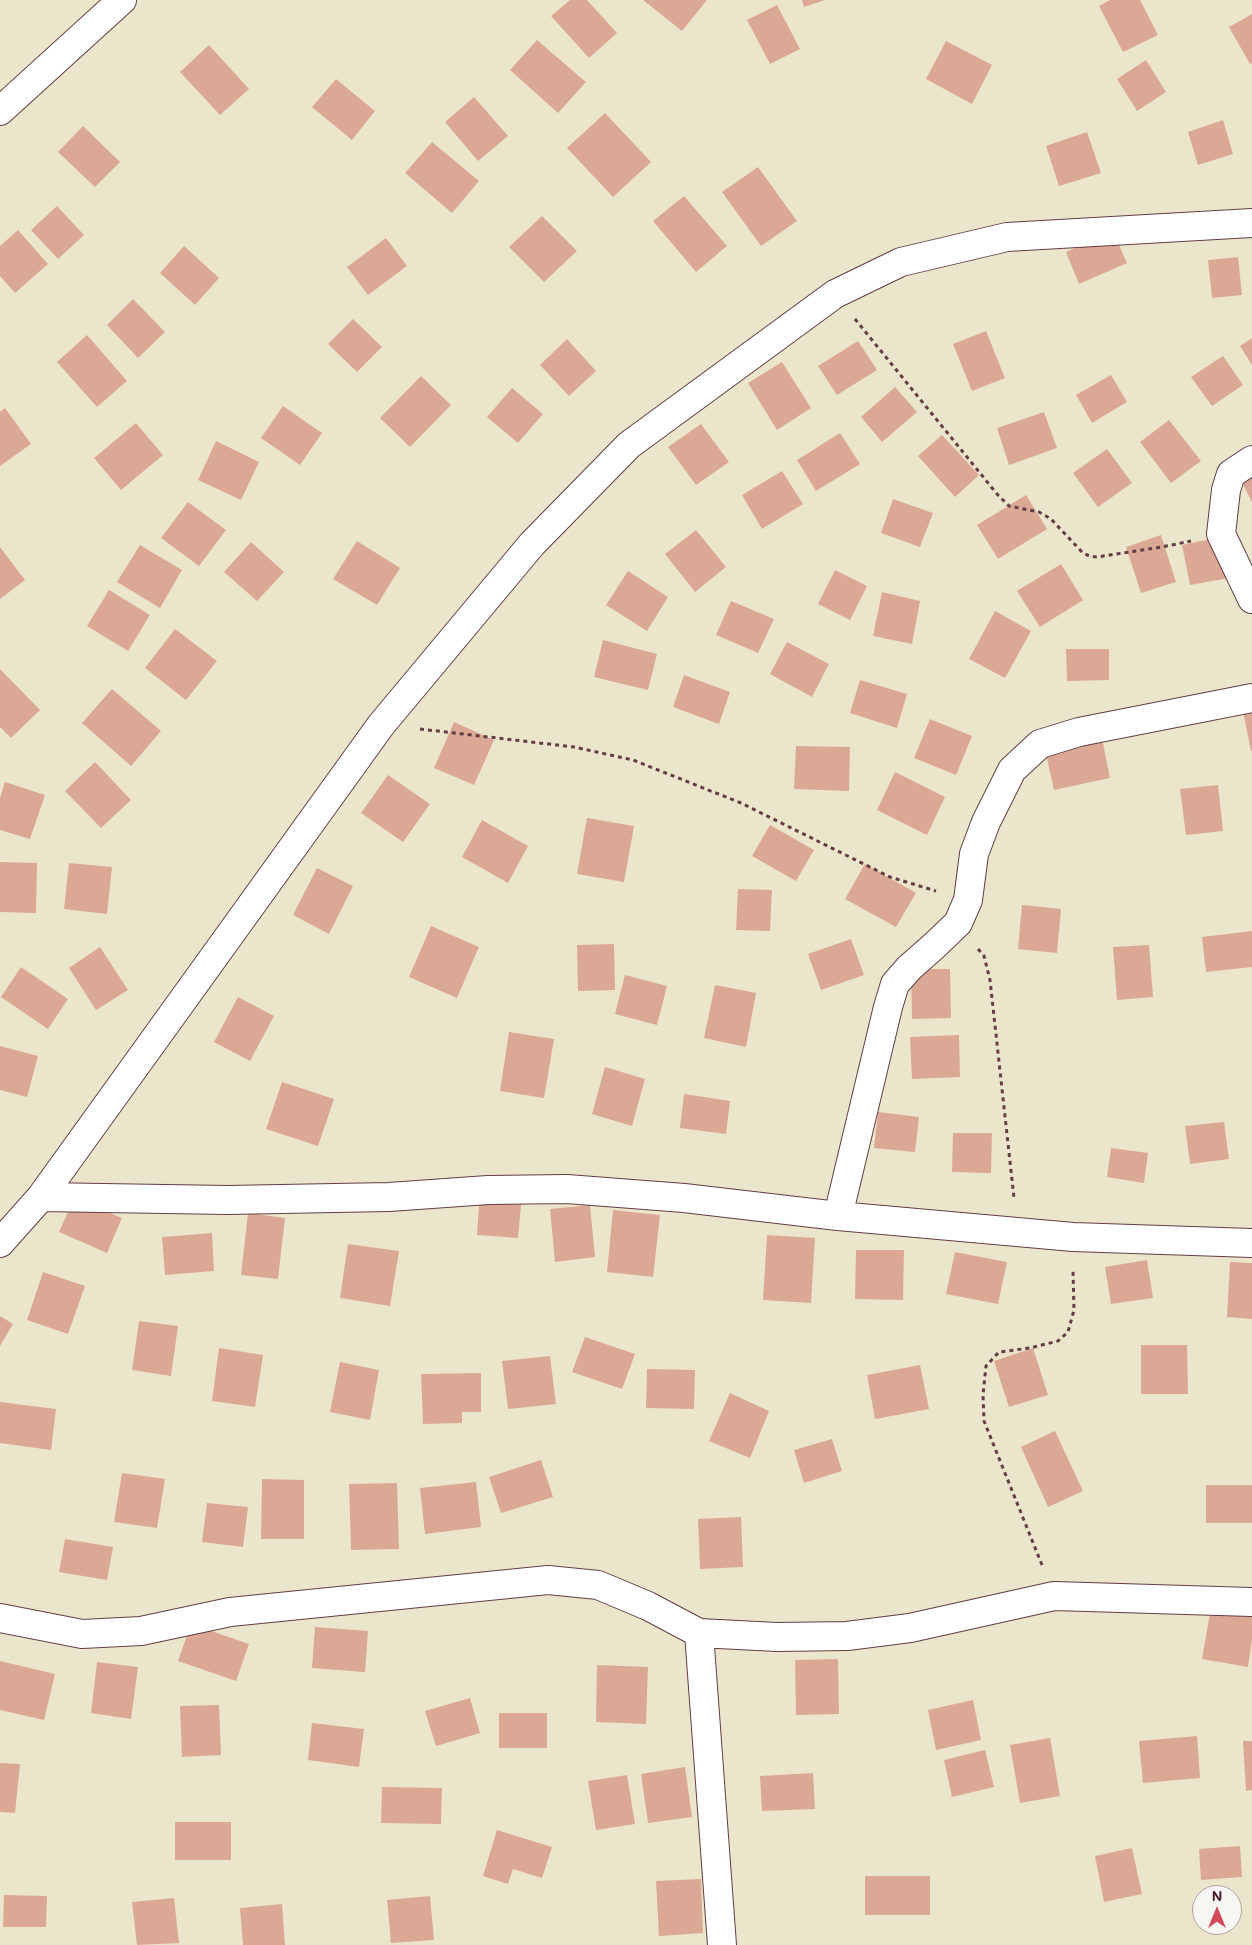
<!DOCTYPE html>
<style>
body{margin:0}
#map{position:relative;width:1252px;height:1945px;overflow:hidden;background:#ebe6cb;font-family:Mali,sans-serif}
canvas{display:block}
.north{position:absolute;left:1192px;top:1885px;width:50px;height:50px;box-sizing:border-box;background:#f6f6f2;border:1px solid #b1a0a2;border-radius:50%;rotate:0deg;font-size:14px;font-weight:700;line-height:20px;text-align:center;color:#4a1f2b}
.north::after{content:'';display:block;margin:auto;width:18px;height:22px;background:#d1495b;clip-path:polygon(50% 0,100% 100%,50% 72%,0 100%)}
</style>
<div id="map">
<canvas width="1252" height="1945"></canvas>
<div class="north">N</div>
</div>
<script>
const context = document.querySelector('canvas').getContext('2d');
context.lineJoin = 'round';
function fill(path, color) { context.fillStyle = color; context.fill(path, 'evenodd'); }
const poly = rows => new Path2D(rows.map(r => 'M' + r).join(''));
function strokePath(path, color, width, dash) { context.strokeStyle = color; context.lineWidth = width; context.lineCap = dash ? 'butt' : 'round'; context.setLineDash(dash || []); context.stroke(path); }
fill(poly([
 [570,0,587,0,617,33,589,58,551,16],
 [643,0,707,0,682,31],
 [802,0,825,0,804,7],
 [1110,0,1140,0,1158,35,1123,52,1099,6],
 [777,5,800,49,770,64,747,20],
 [1252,14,1252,63,1250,64,1229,27],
 [537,40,586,82,558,113,510,70],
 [946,41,992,65,972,104,926,79],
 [209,45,249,89,220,115,180,72],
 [1146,60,1166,92,1137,111,1117,79],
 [336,79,375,111,352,140,312,107],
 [474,97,508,136,478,161,445,122],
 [605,113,651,162,613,197,567,148],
 [1223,120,1233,154,1198,165,1188,132],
 [83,126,120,162,95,187,58,152],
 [1087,132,1101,173,1059,186,1046,146],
 [432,142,479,181,452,213,405,173],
 [758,167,797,221,761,246,722,192],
 [684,196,727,246,696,272,653,221],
 [57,206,84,235,58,259,31,230],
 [542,216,577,251,544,282,509,247],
 [18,230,48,264,15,293,0,276,0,246],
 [1113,232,1127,263,1079,284,1066,252],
 [386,238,407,266,368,295,347,267],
 [184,246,219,278,195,305,160,273],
 [1238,257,1242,295,1212,298,1208,260],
 [133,299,165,332,138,358,107,325],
 [353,319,382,347,357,372,328,344],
 [986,331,1005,378,972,391,953,344],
 [87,335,127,381,97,407,57,362],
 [1252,338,1252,365,1240,346],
 [567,339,596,371,569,396,540,365],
 [858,341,877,370,837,395,818,366],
 [1223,356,1243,385,1212,406,1191,377],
 [782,362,811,408,777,430,748,383],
 [1111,375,1127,402,1092,423,1076,395],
 [421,376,451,405,410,447,380,418],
 [895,387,917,412,882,442,861,417],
 [512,388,543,414,518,443,487,417],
 [283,406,322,433,300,465,261,438],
 [5,408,31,444,0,466,0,412],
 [1044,412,1057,448,1009,465,997,428],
 [1169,420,1201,461,1171,483,1140,442],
 [136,423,163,455,121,490,94,458],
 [701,424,729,462,696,485,668,447],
 [840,433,860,464,816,491,797,460],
 [942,435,979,475,955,497,918,456],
 [216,441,259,462,241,500,198,480],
 [1107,449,1132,483,1098,507,1073,473],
 [1252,463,1252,502,1236,471],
 [782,471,803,504,762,529,742,495],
 [1026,495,1047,529,998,559,977,525],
 [893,499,933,513,920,547,881,533],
 [188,502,226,530,199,566,161,538],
 [696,530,726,567,695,592,665,554],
 [1161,535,1176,582,1141,593,1126,547],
 [1220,537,1229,578,1190,585,1182,545],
 [357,541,400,568,377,605,333,579],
 [251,542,284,572,257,601,224,572],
 [140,545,182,570,160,608,117,582],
 [0,547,25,580,0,599],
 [1061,564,1083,600,1040,627,1017,591],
 [835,570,867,586,850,620,818,604],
 [628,571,668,597,647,631,606,605],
 [109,590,150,615,128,651,87,626],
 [882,592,920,601,912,644,873,636],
 [731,601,774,619,758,653,716,635],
 [995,611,1031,631,1005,678,969,659],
 [175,629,217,661,186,700,145,668],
 [603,640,657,654,648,690,594,677],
 [787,642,829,664,812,697,770,674],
 [1066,649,1109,649,1109,680,1067,681],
 [0,669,40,710,11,738,0,727],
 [684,675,730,692,719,724,673,707],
 [860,680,907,694,897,728,850,713],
 [112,689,161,731,131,766,82,723],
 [1252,704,1252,751,1251,751,1242,706],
 [930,719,972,736,956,775,914,758],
 [454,722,494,740,474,785,434,768],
 [1102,738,1110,778,1054,790,1045,750],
 [796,746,850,747,849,791,794,789],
 [95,762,131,800,101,828,65,791],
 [895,772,945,797,927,835,877,810],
 [388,775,430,804,403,842,361,813],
 [5,782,45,795,30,839,0,830,0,798],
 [1218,785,1223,831,1186,835,1180,789],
 [587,818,634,826,624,882,577,874],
 [482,820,528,846,508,883,462,857],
 [770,825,814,850,796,881,752,856],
 [0,862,37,863,36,913,0,912],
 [69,863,112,867,107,914,64,909],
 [865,864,916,893,896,927,845,899],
 [317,868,353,886,329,934,293,915],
 [738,889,772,890,770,931,736,930],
 [1022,905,1061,909,1057,953,1018,949],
 [431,926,479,947,457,998,409,977],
 [1252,931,1252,967,1206,972,1202,937],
 [851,939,864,975,821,990,808,954],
 [614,944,615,990,578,991,577,945],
 [1149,945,1153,997,1117,1000,1113,947],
 [100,947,128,990,96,1010,69,968],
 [21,967,68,999,48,1029,1,997],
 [911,969,950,969,951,1018,912,1019],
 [625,975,667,986,657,1025,615,1014],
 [715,985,756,993,746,1047,704,1038],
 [238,997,274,1016,250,1061,214,1042],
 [509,1032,554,1039,544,1098,500,1091],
 [959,1035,960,1077,912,1079,910,1037],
 [0,1046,38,1056,27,1097,0,1090],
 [605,1067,645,1079,632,1126,592,1114],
 [282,1082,334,1099,318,1146,266,1129],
 [684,1094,730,1101,726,1134,680,1128],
 [878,1112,919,1117,915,1152,874,1148],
 [1224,1122,1229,1159,1190,1164,1185,1126],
 [953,1133,992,1133,991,1173,952,1172],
 [1111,1148,1148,1153,1144,1183,1107,1177],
 [480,1191,522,1194,518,1238,477,1235],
 [74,1198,122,1218,107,1253,59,1232],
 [590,1205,595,1257,555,1262,550,1209],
 [613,1210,660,1215,653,1277,607,1272],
 [248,1213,285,1218,278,1279,241,1275],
 [212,1233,214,1271,165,1275,162,1237],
 [767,1235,815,1238,811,1303,763,1300],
 [348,1244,399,1251,390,1306,340,1298],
 [856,1250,904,1250,903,1300,855,1299],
 [955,1252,1007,1262,998,1304,946,1294],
 [1147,1260,1153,1298,1111,1304,1105,1267],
 [1230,1262,1252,1263,1252,1319,1227,1317],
 [43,1272,85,1286,68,1334,27,1320],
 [0,1316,13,1324,0,1346],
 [139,1321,178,1326,171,1376,132,1370],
 [585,1337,635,1354,622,1389,572,1372],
 [1141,1345,1187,1345,1188,1394,1141,1394],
 [219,1348,263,1355,255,1407,212,1401],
 [1033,1348,1048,1395,1009,1407,994,1361],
 [550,1356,556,1404,508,1409,502,1361],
 [340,1362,379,1370,370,1420,330,1412],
 [920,1365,929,1409,875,1419,867,1375],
 [647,1369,695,1370,694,1409,646,1408],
 [481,1373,481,1412,462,1412,462,1423,423,1424,421,1374],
 [730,1393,769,1411,750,1458,709,1441],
 [0,1402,56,1409,51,1450,0,1443],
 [1055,1431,1083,1491,1048,1507,1021,1447],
 [832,1439,842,1471,804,1483,794,1450],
 [541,1460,553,1497,501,1513,489,1477],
 [122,1473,165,1479,157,1528,114,1522],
 [262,1479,304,1480,304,1539,261,1539],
 [476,1482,481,1527,425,1534,420,1488],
 [397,1483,399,1549,351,1550,349,1484],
 [1206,1485,1252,1485,1252,1523,1206,1523],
 [207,1503,248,1507,243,1547,202,1542],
 [741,1517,743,1567,700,1569,698,1519],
 [65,1539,113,1547,107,1580,59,1572],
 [1211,1607,1252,1613,1252,1639,1248,1667,1202,1659],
 [191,1624,249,1644,236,1681,178,1661],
 [315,1627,368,1631,365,1672,312,1668],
 [838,1659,839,1714,796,1715,795,1660],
 [0,1661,55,1674,44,1720,0,1710],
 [97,1662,138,1667,131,1719,91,1713],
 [597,1665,648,1667,646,1724,596,1722],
 [470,1698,480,1733,436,1746,425,1711],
 [973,1700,981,1740,936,1750,928,1710],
 [219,1705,221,1755,182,1757,180,1706],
 [499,1713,547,1713,547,1748,499,1748],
 [312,1723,364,1729,359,1767,308,1760],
 [1197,1736,1200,1778,1143,1783,1139,1741],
 [1050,1738,1060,1796,1020,1803,1010,1745],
 [1243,1741,1252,1741,1252,1790,1246,1791],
 [985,1750,994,1787,952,1797,944,1760],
 [0,1763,20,1764,15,1813,0,1812],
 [685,1767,692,1817,648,1823,641,1774],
 [813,1773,815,1809,762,1811,760,1776],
 [627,1775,635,1824,596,1830,588,1781],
 [382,1787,442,1788,441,1824,381,1823],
 [175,1822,231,1822,231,1860,175,1860],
 [497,1830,552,1847,542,1878,513,1869,508,1884,483,1876],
 [1240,1846,1242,1877,1201,1880,1199,1849],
 [1132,1848,1142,1894,1104,1902,1095,1856],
 [865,1876,930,1876,930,1915,865,1915],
 [701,1879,703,1933,659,1936,656,1881],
 [4,1895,47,1896,46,1927,3,1927],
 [430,1896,434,1940,391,1943,387,1900],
 [174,1898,179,1943,137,1945,132,1902],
 [282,1904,285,1945,243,1945,240,1908]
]), '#dca896');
const street = poly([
 [0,111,122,0],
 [1252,460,1231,474,1226,490,1221,534,1252,599],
 [41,1197,227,1200,389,1197,488,1190,567,1189,684,1198,838,1216,1073,1237,1252,1243],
 [838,1216,888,1007,895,984,909,968,934,946,958,923,968,900,974,854,986,822,1012,770,1040,744,1079,732,1252,698],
 [0,1243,41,1197,381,725,532,544,629,445,835,294,901,262,1007,237,1252,223],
 [0,1618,82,1634,141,1631,230,1612,548,1580,598,1585,648,1606,699,1633,777,1637,847,1636,910,1628,1054,1596,1252,1602],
 [699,1633,722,1945]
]);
strokePath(street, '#623d43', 30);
strokePath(poly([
 [855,319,997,494,1009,506,1039,512,1051,519,1082,552,1089,556,1097,557,1162,547,1191,541],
 [420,729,574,747,633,760,741,803,890,877,936,891],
 [978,949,984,956,990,980,1014,1198],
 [1042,1565,984,1421,983,1395,986,1366,999,1352,1030,1348,1058,1341,1068,1332,1074,1310,1073,1270]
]), '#623d43', 3, [4, 4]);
strokePath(street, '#fff', 28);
</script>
